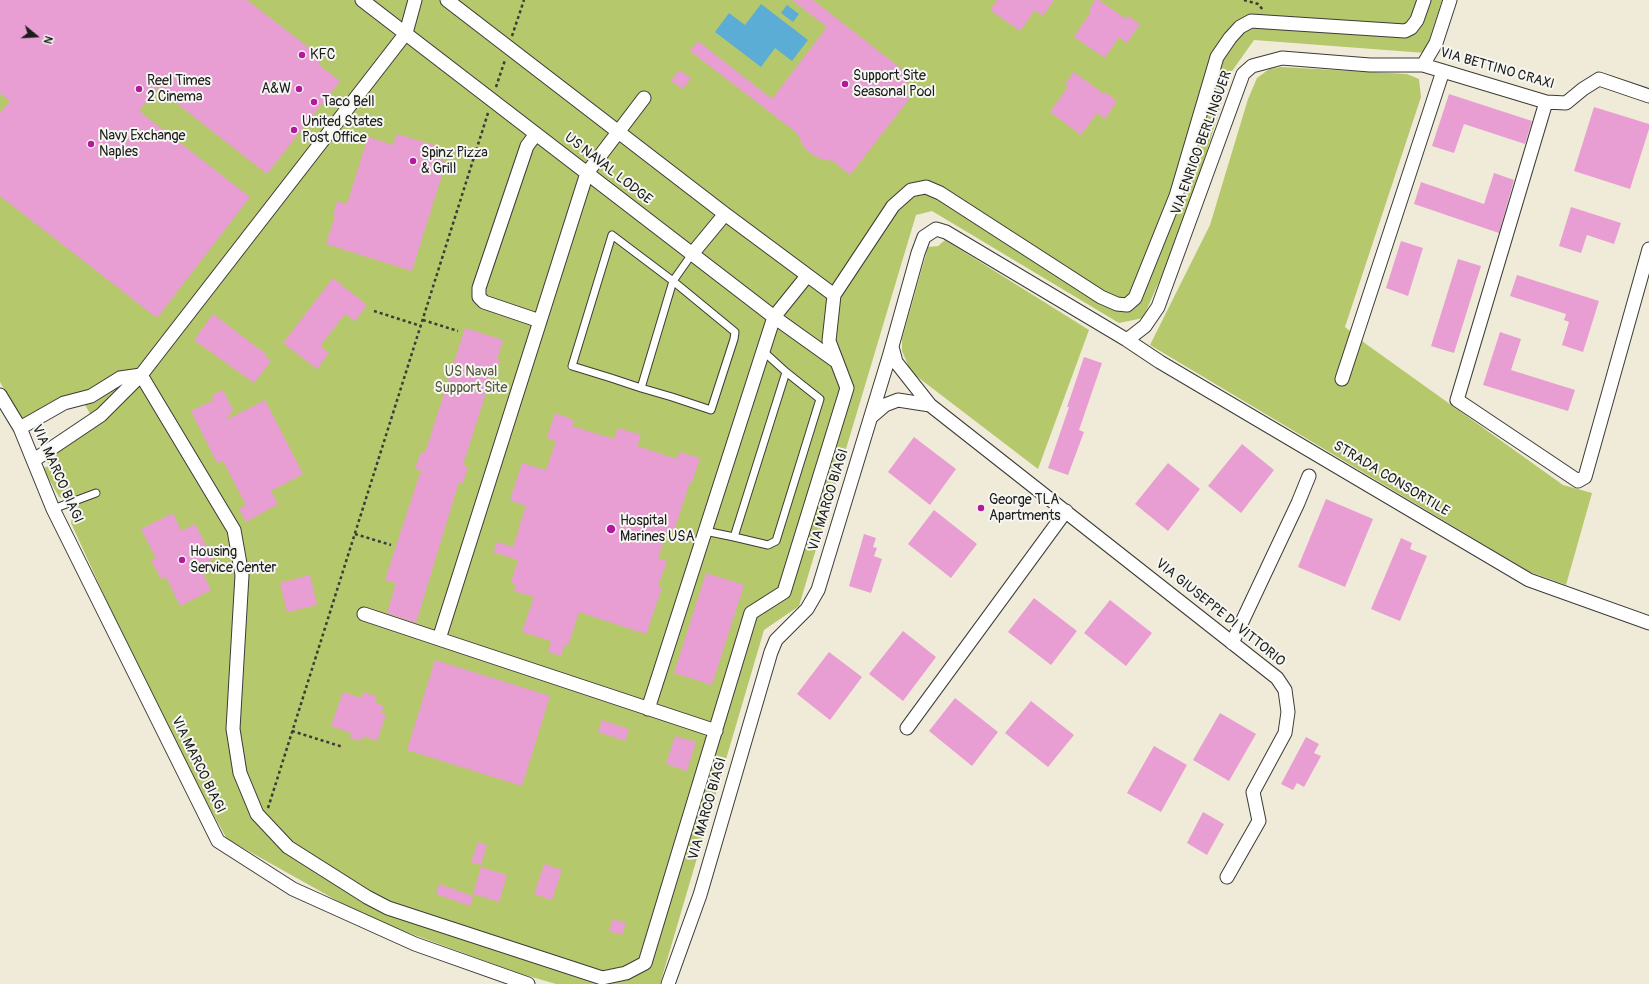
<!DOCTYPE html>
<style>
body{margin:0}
#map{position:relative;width:1649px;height:984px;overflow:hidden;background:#f0ebd8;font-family:Pangolin,sans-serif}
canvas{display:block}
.north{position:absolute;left:16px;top:16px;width:40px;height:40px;-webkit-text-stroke:3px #f6f6f2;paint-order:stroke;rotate:108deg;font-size:11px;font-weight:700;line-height:16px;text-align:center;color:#1c1c1c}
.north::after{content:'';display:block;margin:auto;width:14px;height:18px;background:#1c1c1c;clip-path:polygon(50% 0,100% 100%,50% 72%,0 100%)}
</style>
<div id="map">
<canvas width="1649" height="984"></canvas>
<div class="north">N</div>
</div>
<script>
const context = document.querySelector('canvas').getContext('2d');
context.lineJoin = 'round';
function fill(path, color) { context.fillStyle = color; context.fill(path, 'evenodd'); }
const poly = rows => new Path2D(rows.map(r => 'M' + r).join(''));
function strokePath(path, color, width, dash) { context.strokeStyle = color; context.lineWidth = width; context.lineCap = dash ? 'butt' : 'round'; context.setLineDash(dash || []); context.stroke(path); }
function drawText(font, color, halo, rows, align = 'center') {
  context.font = font + ' Pangolin,sans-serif'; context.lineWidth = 4; context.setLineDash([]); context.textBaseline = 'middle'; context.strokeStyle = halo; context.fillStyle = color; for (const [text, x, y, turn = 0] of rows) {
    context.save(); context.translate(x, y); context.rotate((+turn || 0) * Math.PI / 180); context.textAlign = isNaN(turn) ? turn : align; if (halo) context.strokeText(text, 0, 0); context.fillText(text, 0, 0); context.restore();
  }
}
fill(poly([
 [0,0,1442,0,1425,53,1254,40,1230,74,1187,218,1143,318,1119,323,932,211,916,215,799,606,764,630,660,984,556,984,518,973,368,918,227,839,163,724,71,523,74,506,78,503,71,503,59,497,43,468,49,466,43,453,93,419,80,396,26,429,0,382],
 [1281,67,1407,74,1419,79,1421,97,1345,327,1366,344,1563,485,1592,493,1566,585,1530,572,1150,345,1210,225,1248,99,1257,78,1269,69],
 [945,240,1089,330,1038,469,911,372,902,351,902,339,928,247,938,246]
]), '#b5c86c');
fill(poly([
 [761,4,808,40,792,61,775,48,761,67,715,32,729,13,745,25],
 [787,5,799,14,793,22,781,13]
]), '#5cadd6');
fill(poly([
 [0,0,247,0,322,58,318,64,340,81,267,174,157,88,139,111,250,197,157,318,0,196,0,113,10,101,0,93],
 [792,0,813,0,912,77,901,91,910,98,850,175,833,161,821,159,810,153,804,147,797,133,690,51,698,41,772,99,827,27],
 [997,0,1054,0,1043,16,1035,10,1020,31,990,10],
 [1095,0,1099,0,1126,19,1128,16,1140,24,1127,43,1119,37,1105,58,1074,37,1091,12,1089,10],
 [679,70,691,78,683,89,671,81],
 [1074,72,1104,94,1105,92,1117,101,1105,119,1097,113,1081,135,1050,112,1068,87,1065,84],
 [1449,94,1532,121,1525,144,1464,124,1454,153,1432,146],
 [1594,107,1649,124,1649,129,1630,189,1574,171],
 [397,134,444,148,441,160,446,162,412,271,326,244,335,216,333,215,337,201,347,204,368,137,393,145],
 [1494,173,1514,180,1499,233,1414,204,1421,182,1484,204],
 [1571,207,1621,223,1614,244,1587,235,1581,253,1559,246],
 [1401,241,1423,248,1408,296,1386,288],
 [1458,259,1481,266,1454,353,1431,346],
 [1517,275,1599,301,1583,352,1562,345,1569,322,1564,320,1566,314,1510,296],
 [333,278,367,305,355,321,345,314,320,346,329,353,317,369,283,343],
 [213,314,267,355,266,357,271,361,254,383,194,340],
 [465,328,503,340,497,359,500,360,494,378,491,377,463,465,468,466,463,483,459,482,416,623,387,613,396,583,385,580,421,470,415,469,421,452,425,453],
 [1500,332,1521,339,1511,370,1575,390,1568,411,1483,385],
 [1084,357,1102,363,1079,430,1084,432,1068,475,1048,468,1069,407,1067,407],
 [223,390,233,410,226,420,265,400,303,474,271,491,278,504,246,522,239,509,246,505,223,461,217,463,191,411,214,400,211,396],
 [555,413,574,420,572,426,614,439,618,428,641,435,637,446,677,459,679,452,700,458,692,483,690,482,674,531,668,529,658,558,667,561,658,586,662,588,646,634,579,612,568,646,565,644,561,656,548,652,551,641,522,632,534,597,514,591,516,584,511,582,518,560,493,552,497,542,513,547,526,506,510,500,522,463,546,470,556,441,547,438],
 [914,437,956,469,930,505,888,472],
 [1242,444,1274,470,1241,513,1208,486],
 [1168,463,1200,489,1168,531,1135,504],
 [1326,499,1373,519,1345,587,1298,567],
 [934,510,977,544,951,578,908,544],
 [173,513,181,531,195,524,213,559,199,566,211,590,180,606,166,577,161,579,151,560,156,558,141,529],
 [864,534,876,538,873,547,877,548,874,556,882,559,871,593,849,586],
 [1401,538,1412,543,1410,549,1427,556,1400,621,1371,609],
 [706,573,744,585,712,685,674,673],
 [310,575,317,605,287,612,280,583],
 [1034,598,1077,631,1051,665,1008,632],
 [1110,600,1152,633,1126,666,1084,633],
 [903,631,936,657,903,701,869,674],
 [829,652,862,677,830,720,797,694],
 [435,660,550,696,522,786,407,750],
 [343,692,361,698,363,692,377,697,375,703,384,706,381,713,386,715,377,741,363,736,362,741,350,738,351,733,331,726],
 [955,698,998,732,972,766,929,731],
 [1031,701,1074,735,1048,767,1005,733],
 [1220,713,1256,734,1229,781,1193,760],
 [602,720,629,729,625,741,598,732],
 [675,736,696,742,687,771,666,764],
 [1306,737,1319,744,1314,753,1321,756,1304,787,1297,783,1293,790,1281,784],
 [1154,746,1187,765,1161,812,1127,793],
 [1203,812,1224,824,1207,855,1187,843],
 [478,842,487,845,481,865,471,862],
 [544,864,562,870,552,900,534,894],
 [481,867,507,875,499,902,473,894],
 [439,884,473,896,470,906,436,894],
 [613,919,626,923,622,935,609,931]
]), '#e89ed2');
const lane = poly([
 [641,388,673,281,612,235,572,366,611,378,641,388,672,397,711,410,734,339,735,332,673,281,692,254],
 [53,509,96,493],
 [705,531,734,537,786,372,763,351],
 [734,537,768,545,776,541,820,399,786,372]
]);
const street = poly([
 [362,0,774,317,837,362],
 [415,0,406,33,141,375,234,530,242,575,233,729,240,773,257,814,288,847,367,897,388,908,602,978,626,973,645,963,751,613,784,592,847,388,829,341,834,295,893,206,911,190,926,187,940,193,1101,297,1117,304,1127,305,1135,298,1176,196,1217,57,1230,38,1240,27,1251,21,1405,31,1411,28,1417,20,1424,0],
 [447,0,725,214,834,295],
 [1423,65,1546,102,1566,103,1583,89,1599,79,1649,96],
 [644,98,587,173,439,639,716,731],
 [1546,102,1457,400,1578,481,1585,477,1649,249],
 [536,134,527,146,479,288,479,297,484,302,540,321],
 [692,254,725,214],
 [1127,340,1145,326,1158,307,1243,74,1252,66,1282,58,1370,65,1423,65,1436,43,1450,0],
 [892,347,896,362,930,405,1277,678,1285,690,1288,712,1285,733,1253,792,1259,821,1227,877],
 [1342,379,1443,71],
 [0,395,20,428,53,509,218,841,293,889,415,944,528,984],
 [871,417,885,405,898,400,930,405],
 [20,428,64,403,91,396,120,378,141,375],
 [34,460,101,415,141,375],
 [364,614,439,639],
 [1232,643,1298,503,1309,476],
 [648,709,774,317,807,276],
 [907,728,1066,511],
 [668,984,700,895,771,652,776,640,807,609,818,590,889,357,918,253,924,237,936,229,946,232,1127,340,1160,362,1529,580,1649,623]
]);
strokePath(lane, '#3c3b38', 9);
strokePath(street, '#3c3b38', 15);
strokePath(poly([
 [1244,0,1258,4,1263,10],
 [512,36,524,0],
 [496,87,505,60],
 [374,311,421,326],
 [423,320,458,331],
 [355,534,391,545],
 [292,731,343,747],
 [268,808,488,113]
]), '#3c3b38', 2.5, [3, 3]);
strokePath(lane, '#fff', 7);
strokePath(street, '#fff', 13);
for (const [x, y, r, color] of [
 [302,55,4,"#b5179e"],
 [845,84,4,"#b5179e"],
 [139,89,4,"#b5179e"],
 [299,89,4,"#b5179e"],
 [314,102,4,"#b5179e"],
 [294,130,4,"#b5179e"],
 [91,144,4,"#b5179e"],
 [413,161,4,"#b5179e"],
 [981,508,4,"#b5179e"],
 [611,529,5,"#b5179e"],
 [182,560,4,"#b5179e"]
]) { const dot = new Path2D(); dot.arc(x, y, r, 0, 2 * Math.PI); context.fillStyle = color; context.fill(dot); strokePath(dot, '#f6f6f2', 1.5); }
drawText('14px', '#1c1c1c', '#f6f6f2', [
 ["KFC",310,55],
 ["Support Site",853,76],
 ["Seasonal Pool",853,92],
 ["Reel Times",147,81],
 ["2 Cinema",147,97],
 ["A&W",291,89,"right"],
 ["Taco Bell",322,102],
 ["United States",302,122],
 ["Post Office",302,138],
 ["Navy Exchange",99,136],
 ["Naples",99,152],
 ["Spinz Pizza",421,153],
 ["& Grill",421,169],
 ["George TLA",989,500],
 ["Apartments",989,516],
 ["Hospital",620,521],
 ["Marines USA",620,537],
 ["Housing",190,552],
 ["Service Center",190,568]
], 'left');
drawText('14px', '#1c1c1c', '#f6f6f2', [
 ["VIA BETTINO CRAXI",1497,69,16],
 ["VIA ENRICO BERLINGUER",1202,143,-70],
 ["US NAVAL LODGE",608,169,38],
 ["VIA MARCO BIAGI",57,474,66],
 ["STRADA CONSORTILE",1391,479,31],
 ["VIA MARCO BIAGI",829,500,-73],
 ["VIA GIUSEPPE DI VITTORIO",1220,613,39],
 ["VIA MARCO BIAGI",198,765,64],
 ["VIA MARCO BIAGI",708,809,-74]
]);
drawText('14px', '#525838', '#f6f6f2', [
 ["US Naval",471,372],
 ["Support Site",471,388]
]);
</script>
